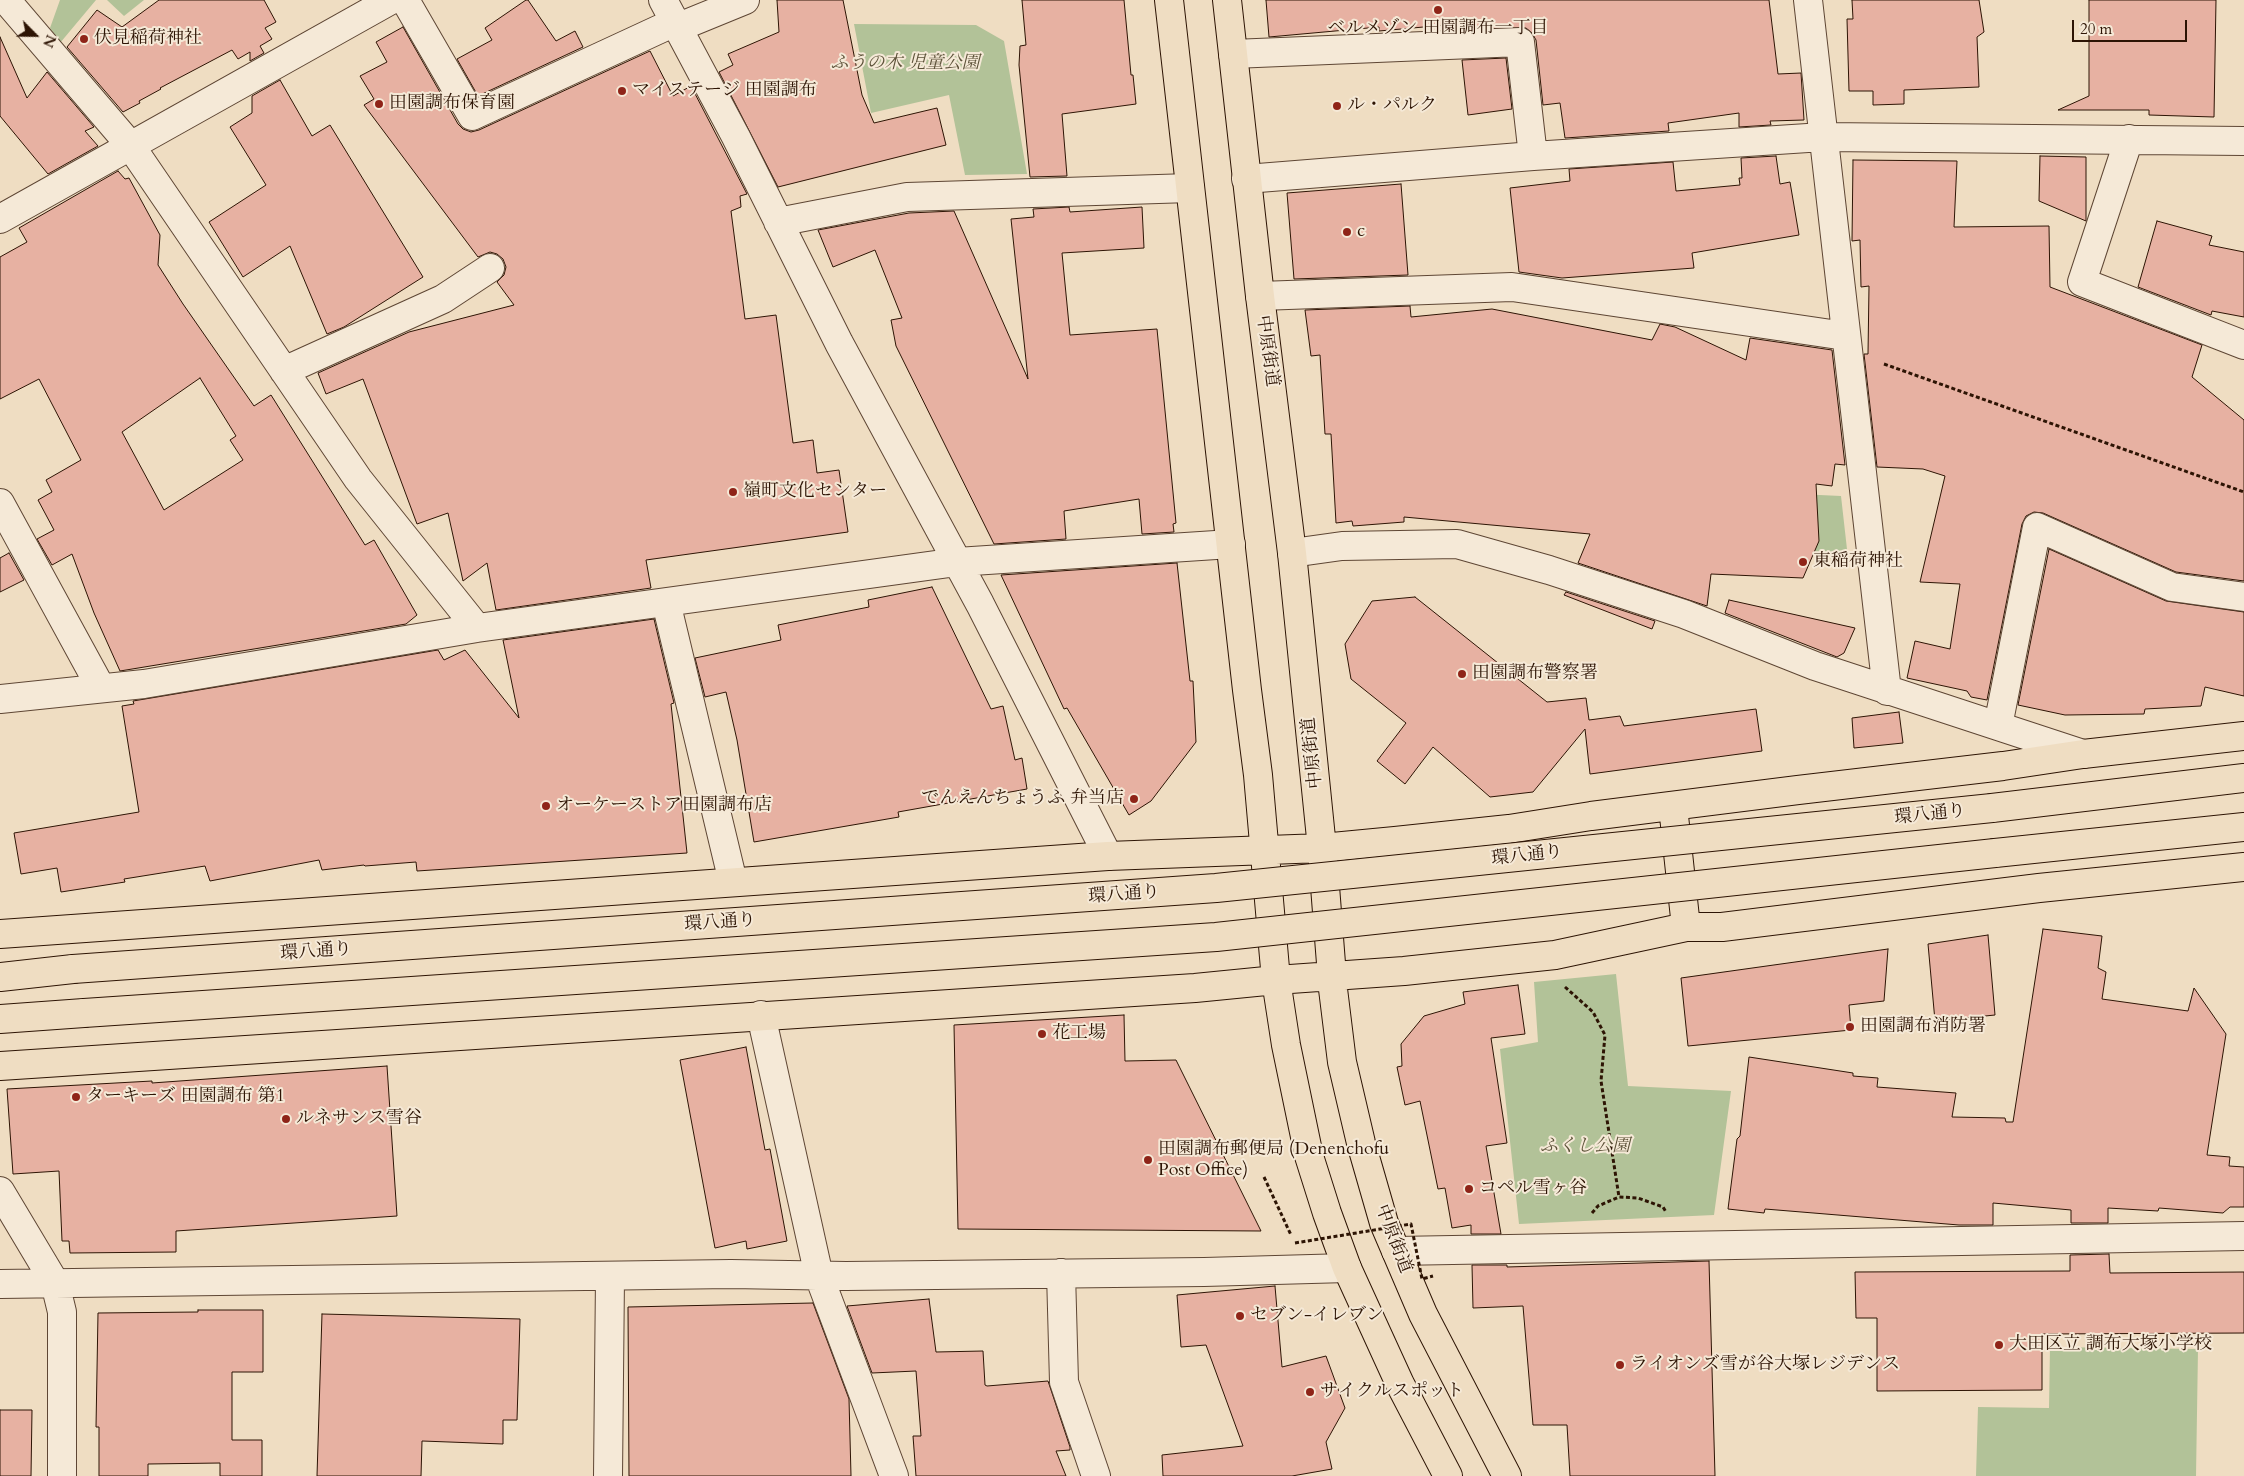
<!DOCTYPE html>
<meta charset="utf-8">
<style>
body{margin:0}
#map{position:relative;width:2244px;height:1476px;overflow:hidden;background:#efddc2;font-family:Cardo,serif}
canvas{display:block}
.north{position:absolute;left:10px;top:10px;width:50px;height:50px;-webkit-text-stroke:4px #f5e9d7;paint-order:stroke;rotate:113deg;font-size:14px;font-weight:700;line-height:20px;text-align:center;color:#2d1404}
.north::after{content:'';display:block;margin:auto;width:18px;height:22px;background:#2d1404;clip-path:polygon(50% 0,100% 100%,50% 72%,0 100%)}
.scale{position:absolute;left:2072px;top:20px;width:115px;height:22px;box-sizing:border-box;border:2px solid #2d1404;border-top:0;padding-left:6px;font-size:15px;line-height:18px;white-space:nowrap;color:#2d1404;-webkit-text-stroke:4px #f5e9d7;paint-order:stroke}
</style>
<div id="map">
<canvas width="2244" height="1476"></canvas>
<div class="north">N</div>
<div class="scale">20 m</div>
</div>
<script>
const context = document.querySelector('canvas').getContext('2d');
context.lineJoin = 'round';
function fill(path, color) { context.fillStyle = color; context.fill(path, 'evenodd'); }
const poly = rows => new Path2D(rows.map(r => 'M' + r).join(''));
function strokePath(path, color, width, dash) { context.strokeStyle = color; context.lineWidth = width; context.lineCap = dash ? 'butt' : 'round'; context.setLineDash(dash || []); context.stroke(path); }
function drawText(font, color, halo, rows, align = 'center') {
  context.font = font + ' Cardo,"Noto Serif JP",serif'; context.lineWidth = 4; context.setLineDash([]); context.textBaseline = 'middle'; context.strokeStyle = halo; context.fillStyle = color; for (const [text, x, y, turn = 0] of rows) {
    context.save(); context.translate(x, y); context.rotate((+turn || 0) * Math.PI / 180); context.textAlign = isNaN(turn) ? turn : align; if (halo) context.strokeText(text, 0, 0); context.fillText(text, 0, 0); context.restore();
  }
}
fill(poly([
 [60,0,96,0,60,43,50,28],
 [107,0,144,0,124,16],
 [854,24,976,25,1004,41,1027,174,965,175,949,95,871,113],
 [1777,493,1841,496,1849,567,1777,535],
 [1616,974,1628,1086,1731,1091,1714,1215,1519,1224,1500,1049,1538,1042,1534,982],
 [2050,1347,2198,1349,2196,1476,1976,1476,1978,1407,2049,1408]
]), '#b2c298');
const building = poly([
 [159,0,264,0,276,22,265,28,272,39,260,46,264,53,250,61,250,52,238,59,232,50,160,88,161,89,139,101,140,103,123,112,67,47,97,10,122,27,159,0],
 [526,0,528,0,556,41,575,31,583,47,478,96,457,59,492,40,485,28,526,0],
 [777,0,843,0,862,95,874,123,937,108,946,145,778,187,719,72,733,65,728,54,779,32,777,0],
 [1022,0,1124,0,1131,75,1133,75,1136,104,1062,114,1067,176,1030,177,1019,65,1020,46,1026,45,1022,0],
 [1266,0,1769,0,1778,74,1801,73,1804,120,1770,121,1771,125,1739,127,1739,113,1668,123,1669,131,1565,138,1560,103,1543,105,1536,40,1532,33,1526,28,1458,29,1457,24,1379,31,1379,27,1269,37,1266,0],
 [1852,0,1979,0,1984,32,1977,37,1979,87,1904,90,1904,104,1873,105,1873,91,1849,91,1847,19,1853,19,1852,0],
 [2089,0,2216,0,2214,117,2149,115,2149,110,2058,110,2089,96,2089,0],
 [403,27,458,124,463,129,471,132,479,130,650,51,673,96,691,86,747,194,740,196,741,207,731,211,745,319,776,315,793,443,813,440,817,473,839,470,848,532,646,560,651,588,496,610,487,563,463,581,448,513,417,524,363,379,326,394,318,373,409,332,514,305,497,282,504,275,506,267,503,259,497,254,490,252,478,257,364,105,374,99,360,76,387,62,376,42,403,27],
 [0,37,27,98,47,72,94,127,85,131,98,146,48,174,0,116,0,37],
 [1506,58,1512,109,1468,115,1462,60,1506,58],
 [280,80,312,136,330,125,423,277,344,327,327,334,290,246,243,277,209,222,266,185,230,127,252,113,252,96,280,80],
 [1776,156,1780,184,1790,182,1799,235,1692,253,1694,268,1562,278,1519,272,1510,188,1570,181,1569,169,1673,162,1676,191,1740,185,1739,178,1742,178,1741,158,1776,156],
 [2040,156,2086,157,2086,221,2039,201,2040,156],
 [1853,160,1957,161,1954,227,2049,226,2050,287,2202,345,2192,377,2244,420,2244,581,2176,572,2043,513,2034,512,2026,516,2022,524,1987,700,1971,697,1967,691,1907,678,1915,641,1950,649,1960,584,1920,582,1945,476,1923,469,1877,467,1864,354,1868,354,1869,286,1861,287,1860,240,1852,241,1853,160],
 [118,171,125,179,129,178,160,235,158,265,183,304,254,406,271,395,365,545,374,540,417,615,406,624,120,671,94,613,72,554,52,565,37,539,54,530,38,500,52,492,46,480,81,460,39,379,0,399,0,257,27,242,19,228,118,171],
 [200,378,236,436,230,440,243,460,164,510,122,432,200,378],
 [1401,184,1408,275,1294,279,1287,193,1401,184],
 [1069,207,1070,212,1142,207,1144,248,1062,253,1070,335,1157,329,1176,523,1173,524,1174,532,1142,534,1139,499,1064,511,1066,539,994,544,896,346,891,320,902,318,875,250,833,267,818,230,909,213,954,211,1028,379,1011,219,1034,217,1033,209,1069,207],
 [2157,221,2212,236,2209,245,2244,252,2244,317,2212,311,2211,315,2138,287,2157,221],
 [1410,306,1411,317,1492,309,1652,340,1660,324,1675,327,1746,360,1750,338,1832,350,1845,465,1835,464,1832,486,1816,484,1819,541,1803,578,1711,574,1707,606,1578,563,1590,534,1404,517,1404,522,1353,526,1352,521,1336,523,1331,434,1325,434,1320,355,1311,356,1305,310,1410,306],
 [2049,549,2166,601,2244,612,2244,696,2205,687,2201,706,2145,709,2144,714,2065,715,2018,705,2049,549],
 [9,553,24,580,0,592,0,558,9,553],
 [1177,563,1190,681,1193,681,1196,742,1151,801,1129,815,1067,708,1064,709,1001,575,1177,563],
 [932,587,991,709,1003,706,1015,760,1022,758,1027,789,898,812,899,817,754,842,737,740,726,692,705,697,695,658,781,640,778,625,869,607,868,600,932,587],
 [1566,592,1655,621,1652,629,1564,595,1566,592],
 [1415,597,1547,702,1586,698,1589,720,1620,716,1624,726,1756,709,1762,751,1590,774,1585,729,1533,792,1490,797,1433,747,1405,784,1377,761,1406,723,1351,679,1345,644,1372,601,1415,597],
 [1729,600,1855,628,1844,653,1837,657,1725,613,1729,600],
 [654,619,674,703,671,704,687,853,417,871,416,862,365,866,364,865,322,870,319,860,210,881,205,866,124,879,125,882,61,892,57,868,21,874,14,833,139,812,122,706,134,704,133,701,438,650,444,660,465,650,519,718,503,640,654,619],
 [1899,712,1903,743,1854,748,1852,718,1899,712],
 [2043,929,2102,936,2098,968,2106,972,2102,999,2188,1011,2194,988,2226,1034,2207,1155,2230,1157,2229,1166,2244,1167,2244,1207,2230,1207,2223,1213,2159,1208,2158,1211,2108,1208,2108,1223,2071,1223,2071,1210,1993,1203,1993,1225,1959,1225,1765,1209,1764,1213,1728,1209,1737,1139,1740,1136,1749,1057,1853,1073,1853,1076,1878,1078,1877,1087,1956,1093,1952,1117,2005,1118,2006,1122,2013,1122,2043,929],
 [1988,935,1995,1015,1935,1021,1928,944,1988,935],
 [1888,949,1884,1001,1849,1005,1851,1030,1688,1046,1681,978,1888,949],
 [1518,985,1525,1034,1491,1038,1507,1143,1486,1146,1501,1234,1471,1234,1471,1225,1452,1228,1445,1188,1438,1189,1420,1101,1405,1105,1397,1067,1402,1066,1401,1044,1424,1016,1465,1004,1463,992,1518,985],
 [1124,1015,1125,1061,1176,1060,1261,1231,958,1229,954,1025,1124,1015],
 [746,1047,765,1150,770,1149,787,1241,747,1249,746,1241,715,1248,680,1060,746,1047],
 [387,1066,397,1216,176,1231,176,1252,70,1253,69,1241,62,1241,59,1171,13,1174,7,1089,152,1081,152,1083,387,1066],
 [2109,1254,2110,1273,2244,1272,2244,1333,2042,1334,2042,1390,1877,1391,1877,1318,1856,1318,1855,1272,2070,1271,2070,1255,2109,1254],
 [1709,1261,1715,1476,1570,1476,1567,1425,1533,1425,1523,1306,1473,1308,1472,1265,1507,1265,1507,1267,1709,1261],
 [1275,1286,1282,1367,1326,1356,1345,1408,1326,1442,1332,1469,1292,1476,1163,1476,1162,1455,1243,1446,1206,1345,1181,1347,1177,1295,1275,1286],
 [929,1299,936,1352,983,1351,985,1385,987,1386,1048,1381,1070,1447,1070,1450,1056,1451,1066,1476,916,1476,913,1436,921,1436,916,1371,872,1373,847,1306,929,1299],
 [813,1303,849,1399,851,1476,629,1476,628,1307,813,1303],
 [198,1310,263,1310,263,1372,232,1372,232,1440,262,1440,262,1476,220,1476,220,1463,148,1464,148,1476,99,1476,99,1427,96,1427,98,1313,198,1312,198,1310],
 [322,1314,520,1319,517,1420,503,1420,503,1444,422,1441,421,1476,317,1476,322,1314],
 [0,1410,32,1410,31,1476,0,1476,0,1410]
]);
fill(building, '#e7b1a2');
strokePath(building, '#2d1404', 1);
const minor = poly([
 [6,0,130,145,358,479,477,628],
 [405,0,472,116,675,22],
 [663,0,736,137,839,343,980,604,1108,856],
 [1808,0,1887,691],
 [679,27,745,0],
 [1233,54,1520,42,1533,156],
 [2129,139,2082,282,2244,345],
 [1246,179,1533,156,1823,137,2244,141],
 [0,219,391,0],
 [778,222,907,197,1190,188],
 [1260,296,1512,287,1845,336],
 [284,371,443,299,490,268],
 [0,503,101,688],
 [1292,553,1342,546,1457,544,1549,570,1684,614,1815,666,2083,754],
 [666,602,733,882],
 [0,699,144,684,477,628,957,562,1231,544],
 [1998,726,2037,527,2172,587,2244,597],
 [761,1015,819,1276,894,1476],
 [0,1191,55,1283,62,1312,62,1476],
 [1396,1251,2244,1236],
 [1061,1273,1064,1382,1096,1476],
 [0,1284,731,1274,846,1276,1204,1272,1347,1268],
 [608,1476,610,1277]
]);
const major = poly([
 [1169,0,1247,690,1258,775,1276,980,1286,1045,1309,1156,1327,1213,1347,1268,1400,1384,1448,1476],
 [1227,0,1260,296,1292,553,1322,848,1333,989,1342,1062,1361,1143,1384,1223,1423,1314,1507,1476],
 [1992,808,2244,778],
 [1674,816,1686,927],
 [1995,853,2244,827],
 [0,934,1108,856,1322,848,1395,841,1509,829,1591,816,1798,790,2003,766,2083,754,2244,736],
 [0,977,73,969],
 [0,1019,84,1013],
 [0,1066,1195,988,1276,980,1404,971,1555,955,1686,927,1722,927,2039,888,2244,867]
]);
strokePath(minor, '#5e4634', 30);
strokePath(major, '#2d1404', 30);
strokePath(poly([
 [1884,364,2244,492],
 [1565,987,1593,1012,1605,1035,1601,1081,1619,1197],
 [1264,1177,1291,1235],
 [1592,1213,1598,1206,1619,1197,1638,1198,1663,1207,1666,1212]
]), '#2d1404', 3, [4, 2.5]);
strokePath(minor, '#f5e9d7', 28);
strokePath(major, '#efddc2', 28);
const majorBridge = poly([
 [73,969,1216,888,1992,808],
 [84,1013,1216,937,1995,853]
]);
strokePath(majorBridge, '#2d1404', 30, []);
strokePath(poly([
 [1295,1243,1411,1224,1422,1279,1433,1276]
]), '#2d1404', 3, [4, 2.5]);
strokePath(majorBridge, '#efddc2', 28);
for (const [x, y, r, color] of [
 [1438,10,5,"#8f2418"],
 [84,39,5,"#8f2418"],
 [622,91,5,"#8f2418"],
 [379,104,5,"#8f2418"],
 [1337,106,5,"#8f2418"],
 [1347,232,5,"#8f2418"],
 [733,492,5,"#8f2418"],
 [1803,562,5,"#8f2418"],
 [1462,674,5,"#8f2418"],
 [1134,799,5,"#8f2418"],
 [546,806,5,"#8f2418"],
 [1850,1027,5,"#8f2418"],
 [1042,1034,5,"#8f2418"],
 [76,1097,5,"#8f2418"],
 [286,1119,5,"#8f2418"],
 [1148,1160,5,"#8f2418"],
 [1469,1189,5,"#8f2418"],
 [1240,1316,5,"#8f2418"],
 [1999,1345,5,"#8f2418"],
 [1620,1365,5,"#8f2418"],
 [1310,1392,5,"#8f2418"]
]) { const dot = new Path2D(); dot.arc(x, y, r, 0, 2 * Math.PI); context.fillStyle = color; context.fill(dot); strokePath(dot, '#f5e9d7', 2); }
drawText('18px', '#2d1404', '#f5e9d7', [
 ["ベルメゾン 田園調布一丁目",1438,29,"center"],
 ["伏見稲荷神社",94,39],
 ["マイステージ 田園調布",632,91],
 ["田園調布保育園",389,104],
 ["ル・パルク",1347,106],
 ["c",1357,232],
 ["嶺町文化センター",743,492],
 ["東稲荷神社",1813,562],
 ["田園調布警察署",1472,674],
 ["でんえんちょうふ 弁当店",1124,799,"right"],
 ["オーケーストア田園調布店",556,806],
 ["田園調布消防署",1860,1027],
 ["花工場",1052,1034],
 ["ターキーズ 田園調布 第1",86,1097],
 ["ルネサンス雪谷",296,1119],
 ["田園調布郵便局 (Denenchofu",1158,1150],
 ["Post Office)",1158,1171],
 ["コペル雪ヶ谷",1479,1189],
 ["セブン-イレブン",1250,1316],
 ["大田区立 調布大塚小学校",2009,1345],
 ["ライオンズ雪が谷大塚レジデンス",1630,1365],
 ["サイクルスポット",1320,1392]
], 'left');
drawText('italic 18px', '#5c5138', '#f5e9d7', [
 ["ふうの木 児童公園",905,64],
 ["ふくし公園",1585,1147]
]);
drawText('18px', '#2d1404', '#f5e9d7', [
 ["中原街道",1267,351,82],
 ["中原街道",1313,753,-96],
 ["環八通り",1930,815,-6],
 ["環八通り",1527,856,-6],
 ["環八通り",1124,895,-4],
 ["環八通り",720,923,-4],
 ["環八通り",316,952,-4],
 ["中原街道",1393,1239,69]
]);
</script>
